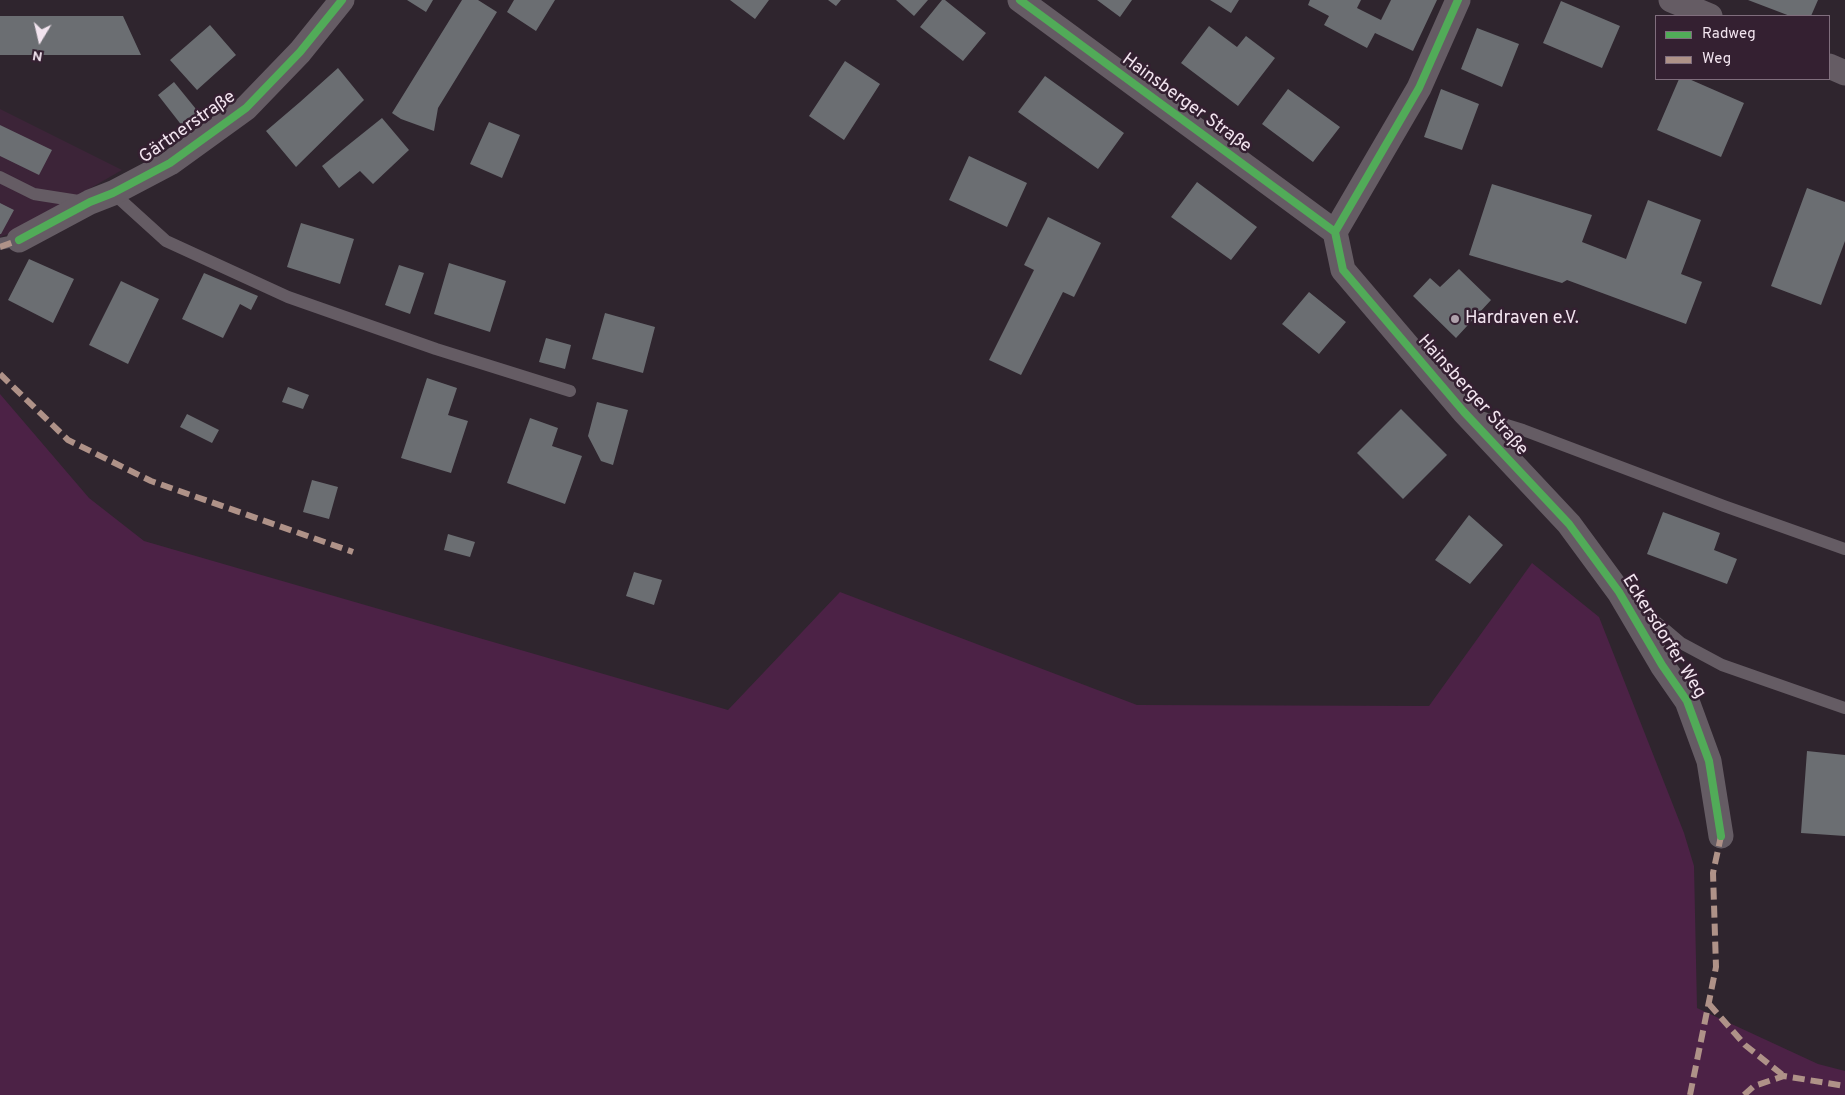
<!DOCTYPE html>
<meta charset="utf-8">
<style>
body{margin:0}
#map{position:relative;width:1845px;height:1095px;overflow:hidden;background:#2f252e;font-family:Overpass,sans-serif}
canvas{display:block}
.legend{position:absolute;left:1655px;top:15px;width:175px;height:65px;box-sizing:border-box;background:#342031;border:1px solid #806e7d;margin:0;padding:6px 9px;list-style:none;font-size:15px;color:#f2e4ef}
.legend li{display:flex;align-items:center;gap:10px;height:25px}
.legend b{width:25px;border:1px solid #806e7d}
.north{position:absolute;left:15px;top:15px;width:50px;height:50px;-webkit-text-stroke:4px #342031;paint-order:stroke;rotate:189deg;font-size:14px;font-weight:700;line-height:20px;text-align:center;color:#f2e4ef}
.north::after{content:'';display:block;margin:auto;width:18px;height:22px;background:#f2e4ef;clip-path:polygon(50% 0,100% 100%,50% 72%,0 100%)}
</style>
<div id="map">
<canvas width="1845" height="1095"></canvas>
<ul class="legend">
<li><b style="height:6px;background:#51ab58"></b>Radweg</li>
<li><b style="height:6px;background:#af9288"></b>Weg</li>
</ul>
<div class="north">N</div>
</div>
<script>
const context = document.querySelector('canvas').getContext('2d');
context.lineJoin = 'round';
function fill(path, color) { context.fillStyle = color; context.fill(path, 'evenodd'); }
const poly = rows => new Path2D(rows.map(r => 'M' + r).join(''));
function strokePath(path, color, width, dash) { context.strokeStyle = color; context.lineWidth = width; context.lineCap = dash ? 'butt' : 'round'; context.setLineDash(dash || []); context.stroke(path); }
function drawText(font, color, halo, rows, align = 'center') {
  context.font = font + ' Overpass,sans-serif'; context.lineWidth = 5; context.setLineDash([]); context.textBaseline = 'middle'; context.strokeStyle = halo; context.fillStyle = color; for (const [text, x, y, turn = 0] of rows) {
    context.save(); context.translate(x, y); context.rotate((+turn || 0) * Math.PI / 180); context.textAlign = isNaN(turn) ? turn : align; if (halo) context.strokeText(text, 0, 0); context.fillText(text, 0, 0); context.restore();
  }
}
fill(poly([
 [0,109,122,170,16,231,0,237]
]), '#3c2438');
fill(poly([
 [0,394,89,498,144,541,728,710,840,592,1137,705,1429,706,1532,563,1599,617,1684,833,1694,866,1697,1008,1818,1064,1845,1071,1845,1095,0,1095]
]), '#4c2246');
fill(poly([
 [407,0,433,0,426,12],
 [462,0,478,0,497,12,438,108,434,131,401,119,392,113],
 [514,0,555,0,536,31,507,12],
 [730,0,769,0,755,19],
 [828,0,841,0,836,6],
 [896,0,928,0,914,16],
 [942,0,945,0,986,33,963,61,920,27],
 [1097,0,1132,0,1120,17],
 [1210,0,1239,0,1231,13],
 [1310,0,1361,0,1357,8,1381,20,1391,0,1437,0,1413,51,1375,33,1367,48,1324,25,1329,16,1308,5],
 [1748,0,1818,0,1811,16,1790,16],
 [1561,1,1620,26,1602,68,1543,43],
 [0,16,123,16,141,55,0,55],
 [210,25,236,55,197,90,170,60],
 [1209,26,1237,47,1246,36,1275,58,1238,106,1181,63],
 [1477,28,1519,44,1502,87,1461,69],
 [845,61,880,84,844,140,809,116],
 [338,68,364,100,296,167,266,131,300,102],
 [1045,76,1124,133,1098,169,1018,112],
 [1679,79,1689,79,1744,103,1721,157,1657,130],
 [174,82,200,114,183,127,158,95],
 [1288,89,1340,127,1313,162,1262,124],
 [1441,89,1479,104,1462,150,1424,137],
 [382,118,409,150,373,184,360,171,339,188,322,166],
 [489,122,520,135,502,178,470,164],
 [0,125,52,150,39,175,0,156],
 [969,156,1027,183,1007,227,949,200],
 [1197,182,1257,227,1231,260,1171,217],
 [1492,184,1592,215,1582,242,1626,259,1648,200,1701,220,1681,274,1702,282,1686,324,1567,280,1562,283,1469,255],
 [1807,188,1845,202,1845,241,1821,305,1771,286],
 [0,203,14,210,1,234,0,234],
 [1048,217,1101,243,1074,297,1063,292,1021,375,989,360,1034,270,1024,265],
 [301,223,354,239,340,284,287,267],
 [29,259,74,279,53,323,8,300],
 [449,263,506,281,490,332,434,314],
 [399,265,424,273,410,314,385,305],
 [1459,269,1491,300,1456,338,1413,296,1430,278,1440,287],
 [204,273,258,296,251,310,240,304,223,338,182,319],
 [121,281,159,299,128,364,89,345],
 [1309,292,1346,322,1319,354,1282,324],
 [605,313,655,327,643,373,592,359],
 [546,338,571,345,565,369,539,362],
 [427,378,457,388,448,415,468,421,451,473,401,458],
 [288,387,309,395,303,409,282,402],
 [597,402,628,410,613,465,601,461,588,436],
 [1401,409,1447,455,1403,499,1357,453],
 [187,414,219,430,212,443,180,427],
 [530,418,558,428,552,446,582,456,565,504,507,483],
 [312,480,338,487,329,519,303,512],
 [1663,512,1720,533,1714,550,1737,559,1727,584,1647,554],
 [1469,515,1503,545,1470,584,1435,560],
 [448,534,475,542,470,557,444,550],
 [634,572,662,580,654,605,626,596],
 [1807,751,1845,755,1845,836,1801,833]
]), '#6b6e72');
strokePath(poly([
 [0,177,34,194,85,202],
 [113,193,166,241,288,297,436,349,570,391],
 [0,244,19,240],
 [1474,415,1523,430,1724,506,1845,549],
 [1635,604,1681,643,1722,665,1845,708]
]), '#655c64', 12);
strokePath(poly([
 [1020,0,1335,232],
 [1458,0,1419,88,1335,232,1343,270,1464,412,1569,524,1619,592,1662,665,1687,701,1709,761,1721,836],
 [1671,0,1710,16],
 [1829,66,1845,73],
 [19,240,90,202,113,193,170,163,246,108,300,52,342,0]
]), '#655c64', 25);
strokePath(poly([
 [0,247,19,240],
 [0,374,68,440,151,481,353,552],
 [1709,1004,1745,1045,1784,1076],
 [1690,1095,1716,967,1713,873,1721,836],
 [1744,1095,1754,1086,1784,1076,1845,1086]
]), '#af9288', 6, [12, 6]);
strokePath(poly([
 [1020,0,1335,232],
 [1458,0,1419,88,1335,232,1343,270,1464,412,1569,524,1619,592,1662,665,1687,701,1709,761,1721,836],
 [19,240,90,202,113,193,170,163,246,108,300,52,342,0]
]), '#51ab58', 8);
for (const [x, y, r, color] of [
 [1455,319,5,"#aea1ab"]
]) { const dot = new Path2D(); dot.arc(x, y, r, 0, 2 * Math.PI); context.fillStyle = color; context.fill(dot); strokePath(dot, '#342031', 2); }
drawText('18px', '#f2e4ef', '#342031', [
 ["Hainsberger Straße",1186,104,36],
 ["Gärtnerstraße",188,128,-35],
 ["Hainsberger Straße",1472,396,48],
 ["Eckersdorfer Weg",1663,637,58]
]);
drawText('18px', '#f2e4ef', '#342031', [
 ["Hardraven e.V.",1465,319]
], 'left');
</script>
